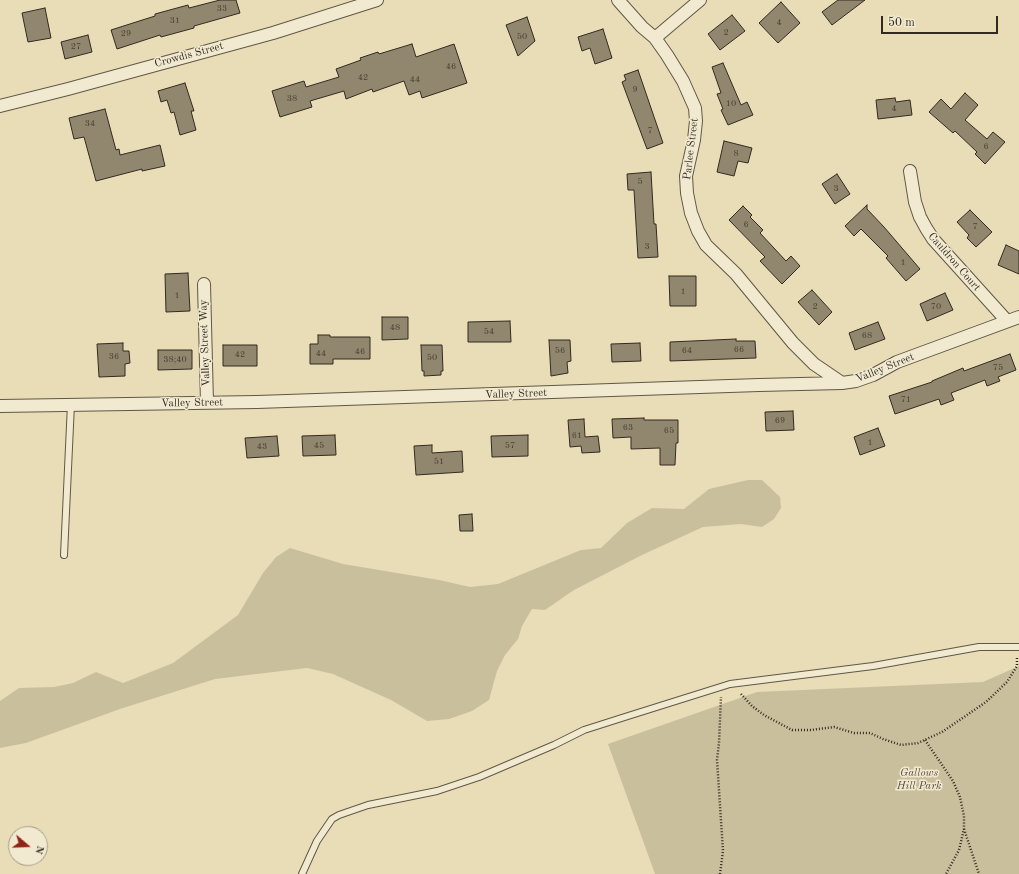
<!DOCTYPE html>
<style>
body{margin:0}
#map{position:relative;width:1019px;height:874px;overflow:hidden;background:#e9ddb7;font-family:"Old Standard TT",serif}
canvas{display:block}
.north{position:absolute;left:8px;top:826px;width:40px;height:40px;box-sizing:border-box;background:#f1e9d0;border:1px solid #a59d8a;border-radius:50%;rotate:109deg;font-size:11px;font-weight:700;line-height:16px;text-align:center;color:#322a20}
.north::after{content:'';display:block;margin:auto;width:14px;height:18px;background:#8f2418;clip-path:polygon(50% 0,100% 100%,50% 72%,0 100%)}
.scale{position:absolute;left:881px;top:16px;width:117px;height:18px;box-sizing:border-box;border:2px solid #322a20;border-top:0;padding-left:5px;font-size:12px;line-height:14px;white-space:nowrap;color:#322a20;-webkit-text-stroke:3px #f1e9d0;paint-order:stroke}
</style>
<div id="map">
<canvas width="1019" height="874"></canvas>
<div class="north">N</div>
<div class="scale">50 m</div>
</div>
<script>
const context = document.querySelector('canvas').getContext('2d');
context.lineJoin = 'round';
function fill(path, color) { context.fillStyle = color; context.fill(path, 'evenodd'); }
const poly = rows => new Path2D(rows.map(r => 'M' + r).join(''));
function strokePath(path, color, width, dash) { context.strokeStyle = color; context.lineWidth = width; context.lineCap = dash ? 'butt' : 'round'; context.setLineDash(dash || []); context.stroke(path); }
function drawText(font, color, halo, rows, align = 'center') {
  context.font = font + ' "Old Standard TT",serif'; context.lineWidth = 3; context.setLineDash([]); context.textBaseline = 'middle'; context.strokeStyle = halo; context.fillStyle = color; for (const [text, x, y, turn = 0] of rows) {
    context.save(); context.translate(x, y); context.rotate((+turn || 0) * Math.PI / 180); context.textAlign = isNaN(turn) ? turn : align; if (halo) context.strokeText(text, 0, 0); context.fillText(text, 0, 0); context.restore();
  }
}
fill(poly([
 [748,480,762,480,780,497,781,508,774,519,762,527,741,524,703,527,642,555,574,590,545,610,532,609,522,626,518,639,505,655,497,671,489,700,472,711,449,719,427,721,391,700,333,674,307,668,215,679,120,709,26,743,0,748,0,701,19,688,54,687,73,683,96,672,123,683,173,663,238,615,263,573,276,557,290,548,343,564,439,580,470,587,498,584,581,550,601,548,627,523,652,508,684,509,709,489],
 [1019,666,1019,874,655,874,608,744,757,692,983,682]
]), '#cabf9d');
const building = poly([
 [220,0,236,0,240,13,194,26,194,28,161,37,160,35,117,49,111,30,155,16,155,14,188,5,189,8,220,0],
 [838,0,865,0,832,25,822,12,838,0],
 [781,2,800,23,778,43,759,23,781,2],
 [45,8,51,38,28,42,22,13,45,8],
 [732,15,745,31,720,50,708,34,732,15],
 [527,17,535,41,518,56,506,25,527,17],
 [603,29,612,58,595,64,590,48,582,51,578,37,603,29],
 [88,35,92,52,65,59,61,42,88,35],
 [412,44,416,57,454,44,467,83,422,98,420,91,409,95,404,81,373,92,372,89,346,99,344,91,310,101,312,107,280,117,272,91,304,81,306,87,339,77,336,69,361,60,360,58,378,52,379,54,412,44],
 [723,63,741,105,747,102,753,115,728,125,721,110,723,109,717,94,721,93,712,67,723,63],
 [638,70,663,143,647,149,622,82,626,80,624,75,638,70],
 [185,83,194,111,191,111,196,130,180,135,174,112,171,113,167,100,161,102,158,91,185,83],
 [965,93,978,105,965,120,987,139,993,132,1005,142,985,164,975,154,977,152,955,131,953,133,929,112,941,99,951,109,965,93],
 [895,98,896,102,910,100,912,115,878,119,876,100,895,98],
 [105,109,116,150,119,149,120,155,160,145,165,166,142,171,142,169,96,181,84,137,74,139,69,118,105,109],
 [724,141,752,148,748,163,738,161,734,176,717,172,724,141],
 [651,172,654,224,656,224,658,257,638,258,634,190,628,190,627,174,651,172],
 [837,174,850,194,835,204,822,184,837,174],
 [867,205,867,209,884,227,920,269,906,281,886,258,888,256,861,229,854,236,845,226,867,205],
 [743,206,752,215,750,217,763,230,760,233,786,261,791,256,800,266,782,284,760,261,765,257,729,220,743,206],
 [970,210,992,232,976,247,967,238,969,235,957,222,970,210],
 [1006,245,1019,251,1019,274,998,265,1006,245],
 [188,273,190,311,166,312,165,274,188,273],
 [669,276,696,276,696,306,670,306,669,276],
 [812,290,832,312,819,325,798,302,812,290],
 [945,293,953,310,927,321,920,304,945,293],
 [382,317,408,317,408,339,382,340,382,317],
 [510,321,511,342,468,342,468,322,510,321],
 [878,322,885,339,855,350,849,333,878,322],
 [318,335,330,335,330,337,370,337,370,359,333,359,333,364,310,364,310,344,318,344,318,335],
 [736,339,736,341,755,341,756,358,670,361,670,342,736,339],
 [549,340,570,340,571,361,567,362,568,373,551,376,549,340],
 [123,343,123,351,129,351,130,363,125,364,125,376,99,377,97,344,123,343],
 [640,343,641,361,612,362,611,344,640,343],
 [223,345,257,345,257,366,223,366,223,345],
 [421,345,442,345,443,371,441,371,441,375,424,376,424,371,422,371,421,345],
 [158,350,192,350,192,369,158,370,158,350],
 [1010,354,1016,370,998,377,1000,381,987,386,985,380,951,393,954,400,941,405,939,399,895,414,889,396,932,382,932,381,963,368,964,371,1010,354],
 [793,411,794,430,766,431,765,412,793,411],
 [644,418,644,420,678,420,678,443,676,443,675,465,660,465,660,448,631,449,631,437,613,438,612,419,644,418],
 [584,419,585,437,598,436,600,452,582,453,581,446,570,447,568,420,584,419],
 [878,428,885,446,860,455,854,437,878,428],
 [335,435,336,455,303,456,302,436,335,435],
 [528,435,528,456,492,457,491,436,528,435],
 [277,436,279,456,247,458,245,438,277,436],
 [432,445,432,453,462,451,463,472,416,475,414,446,432,445],
 [472,514,473,531,460,531,459,515,472,514]
]);
fill(building, '#91876f');
strokePath(building, '#322a20', 1);
const service = poly([
 [64,555,71,404],
 [302,874,317,841,332,819,339,815,368,805,437,791,479,777,554,745,584,730,628,716,730,684,873,666,979,647,1019,647]
]);
const minor = poly([
 [618,0,642,27,655,38,667,55,683,81,695,108,696,121,694,140,686,176,687,193,691,213,698,231,706,245,736,274,793,343,814,364,842,383],
 [655,38,700,0],
 [0,106,68,89,273,33,377,0],
 [910,171,915,202,920,217,926,228,933,239,1007,321],
 [204,284,207,403],
 [0,406,257,402,759,385,842,383,856,381,873,375,897,362,1019,317]
]);
strokePath(service, '#605746', 8);
strokePath(minor, '#605746', 14);
strokePath(poly([
 [741,694,752,706,764,715,792,730,811,730,834,727,854,733,870,733,883,739,901,745,918,743,942,732,986,702,1007,682,1017,666,1017,657],
 [925,740,953,781,960,797,964,816,964,829,959,850,946,874],
 [964,829,979,874],
 [720,874,723,851,717,760,719,743,721,697]
]), '#322a20', 2.5, [1, 2]);
strokePath(service, '#f1e9d0', 6);
strokePath(minor, '#f1e9d0', 12);
drawText('9px', '#4a4134', null, [
 ["33",222,9],
 ["31",175,21],
 ["4",779,23],
 ["2",726,33],
 ["29",126,34],
 ["50",522,37],
 ["27",76,47],
 ["46",451,67],
 ["42",363,78],
 ["44",415,80],
 ["9",635,90],
 ["38",292,99],
 ["10",731,104],
 ["4",894,109],
 ["34",90,124],
 ["7",650,131],
 ["6",986,147],
 ["8",736,154],
 ["5",640,182],
 ["3",836,189],
 ["6",746,225],
 ["7",975,227],
 ["3",647,247],
 ["1",903,263],
 ["1",683,292],
 ["1",177,296],
 ["2",815,307],
 ["70",936,307],
 ["48",395,328],
 ["54",489,332],
 ["68",867,336],
 ["66",739,350],
 ["56",560,351],
 ["64",687,351],
 ["46",360,352],
 ["44",321,354],
 ["42",240,355],
 ["36",114,357],
 ["50",432,358],
 ["38;40",175,360],
 ["75",998,368],
 ["71",906,400],
 ["69",780,421],
 ["63",628,428],
 ["65",669,431],
 ["61",577,436],
 ["1",870,443],
 ["45",319,446],
 ["57",510,446],
 ["43",262,447],
 ["51",439,462]
]);
drawText('11px', '#322a20', '#f1e9d0', [
 ["Crowdis Street",189,55,-15],
 ["Parlee Street",691,149,-83],
 ["Cauldron Court",954,262,49],
 ["Valley Street Way",205,343,-92],
 ["Valley Street",885,368,-22],
 ["Valley Street",516,394,-2],
 ["Valley Street",192,403,-1]
]);
drawText('italic 11px', '#584f3f', '#f1e9d0', [
 ["Gallows",919,773],
 ["Hill Park",919,786]
]);
</script>
